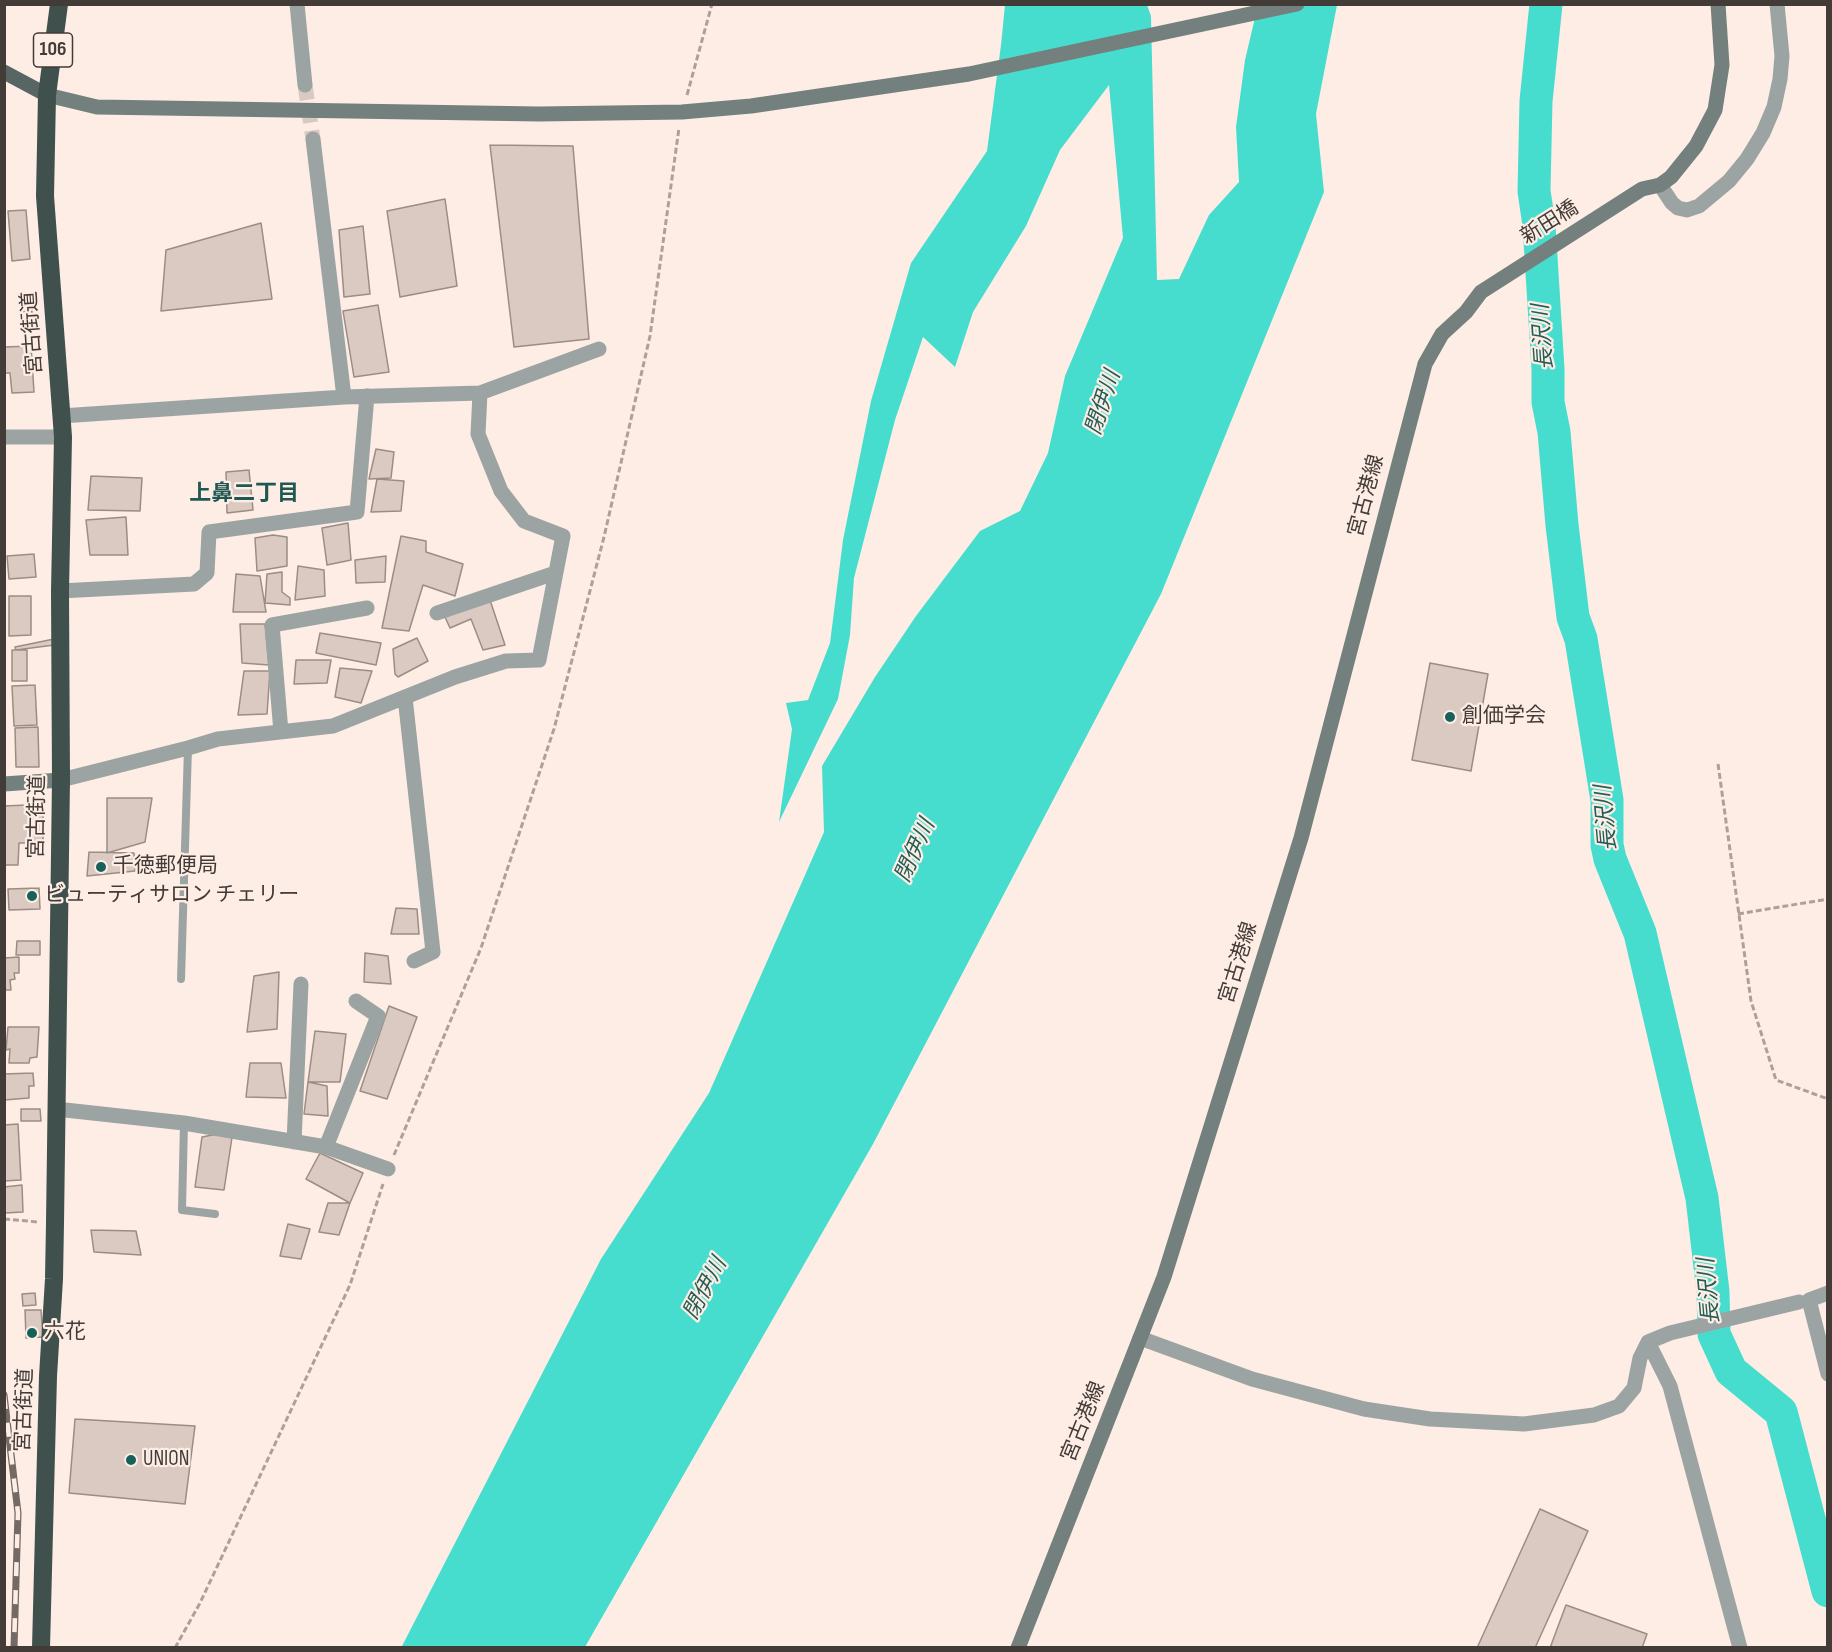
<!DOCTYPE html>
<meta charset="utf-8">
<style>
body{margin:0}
#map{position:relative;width:1832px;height:1652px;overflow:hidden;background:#feede4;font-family:"Sofia Sans Condensed",sans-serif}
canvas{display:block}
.frame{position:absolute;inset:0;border:6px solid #423b38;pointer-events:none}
</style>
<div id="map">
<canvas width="1832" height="1652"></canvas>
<div class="frame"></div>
</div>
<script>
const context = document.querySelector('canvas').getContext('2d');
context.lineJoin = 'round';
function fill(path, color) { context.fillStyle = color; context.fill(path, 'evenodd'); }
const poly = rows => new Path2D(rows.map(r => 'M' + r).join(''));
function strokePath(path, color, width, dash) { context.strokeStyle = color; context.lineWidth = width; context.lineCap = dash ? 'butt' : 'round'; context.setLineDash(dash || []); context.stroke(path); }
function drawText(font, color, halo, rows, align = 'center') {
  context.font = font + ' "Sofia Sans Condensed","Noto Sans JP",sans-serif'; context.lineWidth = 4.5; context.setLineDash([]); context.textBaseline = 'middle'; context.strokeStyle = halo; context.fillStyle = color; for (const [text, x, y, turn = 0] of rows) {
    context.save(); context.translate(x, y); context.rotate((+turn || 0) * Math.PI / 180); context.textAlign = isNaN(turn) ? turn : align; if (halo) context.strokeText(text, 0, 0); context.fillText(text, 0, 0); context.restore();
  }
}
fill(poly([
 [1005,5,1147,5,1151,16,1157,280,1179,279,1209,215,1239,182,1236,127,1245,60,1258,5,1337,5,1316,114,1324,192,1161,594,873,1144,585,1647,401,1648,601,1259,709,1093,824,832,822,766,875,677,916,616,980,531,1020,511,1048,453,1065,376,1123,238,1109,85,1060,150,1026,226,973,312,955,367,923,337,895,420,854,578,850,635,838,699,779,822,792,729,786,703,808,700,830,643,843,540,871,401,911,263,987,151,1001,45]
]), '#47ddce');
strokePath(poly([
 [1546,4,1536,101,1534,191,1539,225,1548,369,1548,402,1554,432,1562,525,1573,617,1581,639,1607,800,1607,845,1610,859,1640,933,1702,1198,1713,1292,1714,1334,1731,1371,1781,1412,1828,1591]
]), '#47ddce', 33);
const building = poly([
 [490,145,573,146,589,339,514,347,490,145],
 [445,199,457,286,400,297,387,211,445,199],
 [26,210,30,259,12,261,8,211,26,210],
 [261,223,272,299,161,311,166,250,261,223],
 [363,226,370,294,344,297,339,230,363,226],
 [378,305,389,372,354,377,343,311,378,305],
 [32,311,32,325,21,325,20,312,32,311],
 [31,346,34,392,12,393,10,373,4,373,4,347,31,346],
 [376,449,394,452,391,478,369,479,376,449],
 [249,470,253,510,227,513,226,472,249,470],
 [91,476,142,478,140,511,88,510,91,476],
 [377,479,404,481,401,511,371,512,377,479],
 [126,517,128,555,90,555,86,520,126,517],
 [348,523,351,560,327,565,322,528,348,523],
 [273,535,287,537,287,566,257,571,255,538,273,535],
 [401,536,426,541,426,552,463,564,455,596,423,585,409,631,382,628,401,536],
 [34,554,36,577,9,579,7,556,34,554],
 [386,556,385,582,356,583,355,560,386,556],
 [298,566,324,570,325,596,295,600,298,566],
 [282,572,282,592,290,598,290,605,265,603,267,574,282,572],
 [236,574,260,576,266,612,233,612,236,574],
 [9,596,31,596,31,635,9,636,9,596],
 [489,597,505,645,483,650,471,619,450,628,444,615,489,597],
 [240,624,265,624,269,665,242,663,240,624],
 [320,633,381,643,376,665,316,653,320,633],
 [417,638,428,661,398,677,395,674,393,649,417,638],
 [54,639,54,645,16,650,15,647,54,639],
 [12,650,27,650,27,681,12,681,12,650],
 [296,660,331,660,327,683,294,684,296,660],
 [1430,663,1488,674,1471,771,1412,760,1430,663],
 [340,668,372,671,361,703,335,697,340,668],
 [244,671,270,671,267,714,238,715,244,671],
 [35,685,37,725,14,726,12,686,35,685],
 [38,727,39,767,16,767,15,728,38,727],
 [107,798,152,798,145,842,107,853,107,798],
 [27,805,27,812,43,811,43,843,19,843,18,865,4,865,4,806,27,805],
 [89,852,134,853,135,871,87,876,89,852],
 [39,888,40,909,9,910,8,889,39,888],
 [396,908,417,909,419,934,391,934,396,908],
 [17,941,40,941,40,955,16,955,17,941],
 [365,953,388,956,391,984,364,982,365,953],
 [19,957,19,973,14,973,15,979,10,980,11,990,4,990,4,958,19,957],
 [279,972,277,1029,247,1032,254,976,279,972],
 [389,1006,417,1017,387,1099,360,1091,389,1006],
 [8,1027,39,1027,37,1057,30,1058,29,1063,9,1063,10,1049,6,1050,8,1027],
 [315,1031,346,1034,340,1082,308,1082,315,1031],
 [250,1063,281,1063,286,1098,246,1097,250,1063],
 [33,1073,34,1086,29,1086,29,1098,4,1100,4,1074,33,1073],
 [308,1082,327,1086,328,1116,304,1114,308,1082],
 [21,1109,40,1109,41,1121,21,1121,21,1109],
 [18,1124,21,1180,4,1181,4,1125,18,1124],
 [233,1131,224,1190,195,1187,202,1137,233,1131],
 [320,1153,363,1173,350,1203,306,1179,320,1153],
 [22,1185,23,1212,5,1213,4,1187,22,1185],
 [328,1203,350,1203,339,1235,319,1232,328,1203],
 [288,1224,310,1229,301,1259,280,1256,288,1224],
 [91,1230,136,1231,141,1255,94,1252,91,1230],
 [35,1293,36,1305,23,1306,22,1294,35,1293],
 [25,1310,41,1310,43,1337,26,1338,25,1310],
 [75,1419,195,1426,185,1504,69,1493,75,1419],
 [1540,1509,1588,1531,1535,1648,1477,1648,1540,1509],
 [1566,1605,1647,1634,1642,1648,1550,1648,1566,1605]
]);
fill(building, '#dbcac2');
strokePath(building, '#9b8c84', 1.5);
strokePath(poly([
 [305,85,313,139]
]), '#d8c9c2', 15, [15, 8]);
strokePath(poly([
 [687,95,712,4],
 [1718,764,1751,1001,1776,1080,1828,1099],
 [1738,914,1828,899],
 [394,1155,481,948,554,729,604,537,650,336,679,128],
 [4,1219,38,1222],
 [175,1648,200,1603,350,1285,383,1184]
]), '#ada09a', 3, [6, 3]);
strokePath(poly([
 [181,979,188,748],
 [184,1123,182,1210,215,1214]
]), '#9ca4a3', 8);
strokePath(poly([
 [297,4,305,85],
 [313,139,344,397],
 [1660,185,1672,203,1678,208,1687,210,1699,206,1729,181,1747,159,1763,133,1774,107,1780,79,1782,56,1777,4],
 [61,416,344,397,480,393,599,349],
 [4,437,63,437],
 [60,591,194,584,207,573,209,532,357,512,367,396],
 [437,613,555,573],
 [405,697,433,952,414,961],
 [281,732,272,625,367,608],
 [61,780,188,748,218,739,333,726,455,677,506,661,539,660,563,536,524,521,501,491,478,434,480,393],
 [56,1109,184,1123,326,1147,388,1169],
 [294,1142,301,984],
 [326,1147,378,1016,356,1001],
 [1828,1293,1809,1300,1828,1374],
 [1140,1338,1252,1379,1364,1409,1430,1419,1524,1424,1594,1415,1619,1406,1634,1388,1640,1358,1648,1342,1670,1333,1799,1302],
 [1648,1342,1670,1386,1740,1648]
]), '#9ca4a3', 15);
strokePath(poly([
 [47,95,97,107,539,114,682,112,751,106,969,74,1297,4],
 [4,784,61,780],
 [1018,1648,1164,1277,1301,838,1425,364,1442,334,1466,312,1481,292,1642,189,1660,185,1671,177,1696,146,1715,110,1722,65,1718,4]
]), '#73807e', 15);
strokePath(poly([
 [4,72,47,95]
]), '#576663', 15);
strokePath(poly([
 [41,1648,48,1376,54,1279,55,1223,61,780,60,591,63,437,45,196,47,95,59,4]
]), '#3f504d', 18);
const rail = poly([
 [4,1395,18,1513,14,1648]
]);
strokePath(rail, '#736965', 7);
strokePath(rail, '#feede4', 4.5, [14]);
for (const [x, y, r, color] of [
 [1450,717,6,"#16625b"],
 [101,867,6,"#16625b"],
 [32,896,6,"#16625b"],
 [32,1333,6,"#16625b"],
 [131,1460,6,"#16625b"]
]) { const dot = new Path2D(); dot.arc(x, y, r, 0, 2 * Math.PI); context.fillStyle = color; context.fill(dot); strokePath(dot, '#feede4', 2); }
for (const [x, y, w] of [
 [53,50,39]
]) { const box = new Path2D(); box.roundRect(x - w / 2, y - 17, w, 34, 4.5); context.fillStyle = '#feede4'; context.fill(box); strokePath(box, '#423b38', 1.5); }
drawText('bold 20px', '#423b38', null, [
 ["106",53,50]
]);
drawText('21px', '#423b38', '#feede4', [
 ["新田橋",1550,223,-32],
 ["宮古街道",33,333,-94],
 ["宮古港線",1367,496,-75],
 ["宮古街道",38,817,-89],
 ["宮古港線",1239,963,-73],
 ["宮古街道",25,1410,-88],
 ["宮古港線",1084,1422,-68]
]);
drawText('21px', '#423b38', '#feede4', [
 ["創価学会",1462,717],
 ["千徳郵便局",113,867],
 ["ビューティサロン チェリー",44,896],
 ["六花",44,1333],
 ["UNION",143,1460]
], 'left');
drawText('italic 22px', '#225e57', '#feede4', [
 ["長沢川",1544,337,-94],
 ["閉伊川",1104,403,-72],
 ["長沢川",1607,818,-95],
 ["閉伊川",916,851,-66],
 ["閉伊川",706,1289,-62],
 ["長沢川",1710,1291,-95]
]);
drawText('bold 22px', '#1f5852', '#feede4', [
 ["上鼻二丁目",244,494]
]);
</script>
